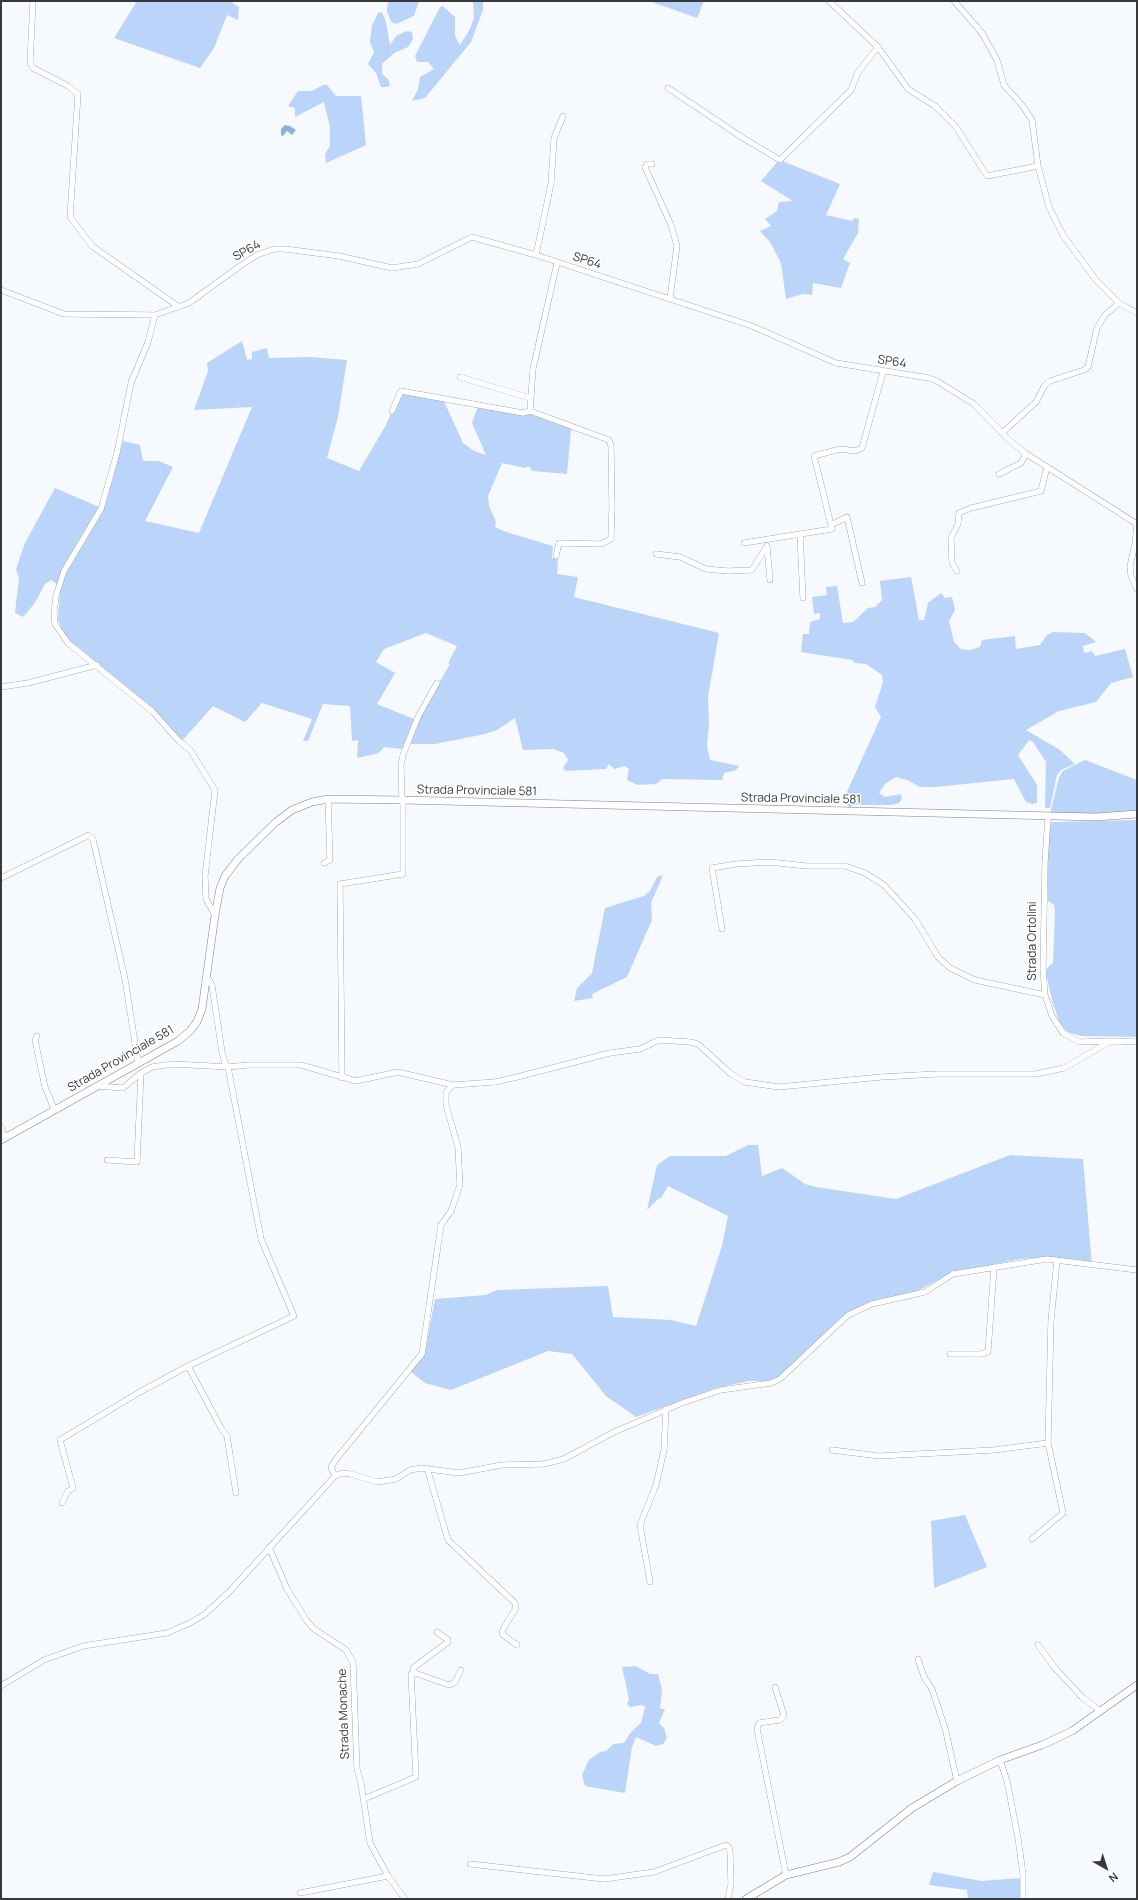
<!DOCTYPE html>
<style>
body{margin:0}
#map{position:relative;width:1138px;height:1900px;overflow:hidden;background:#f6f9fe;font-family:Manrope,sans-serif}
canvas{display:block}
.frame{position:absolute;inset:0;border:2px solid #38393b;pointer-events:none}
.north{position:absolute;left:1086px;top:1848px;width:40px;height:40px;-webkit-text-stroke:3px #fff;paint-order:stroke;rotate:141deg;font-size:11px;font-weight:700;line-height:16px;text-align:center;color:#38393b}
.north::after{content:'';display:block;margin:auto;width:14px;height:18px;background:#38393b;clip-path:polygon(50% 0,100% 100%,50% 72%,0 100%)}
</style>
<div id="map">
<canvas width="1138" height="1900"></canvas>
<div class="frame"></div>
<div class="north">N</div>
</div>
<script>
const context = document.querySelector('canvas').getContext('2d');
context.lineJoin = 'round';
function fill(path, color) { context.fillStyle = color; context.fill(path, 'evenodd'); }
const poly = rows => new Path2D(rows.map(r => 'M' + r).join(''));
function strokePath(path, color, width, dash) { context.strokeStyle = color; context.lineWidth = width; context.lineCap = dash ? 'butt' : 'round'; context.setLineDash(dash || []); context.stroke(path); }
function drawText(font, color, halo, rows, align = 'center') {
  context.font = font + ' Manrope,sans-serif'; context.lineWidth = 3; context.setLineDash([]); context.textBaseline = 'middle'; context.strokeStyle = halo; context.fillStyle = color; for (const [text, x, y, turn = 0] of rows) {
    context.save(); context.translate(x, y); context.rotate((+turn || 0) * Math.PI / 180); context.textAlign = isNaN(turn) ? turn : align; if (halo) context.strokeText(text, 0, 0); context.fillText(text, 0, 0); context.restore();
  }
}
fill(poly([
 [137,1,229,1,239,7,238,20,227,15,214,48,200,68,114,38],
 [388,1,419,1,414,16,396,24,391,22,387,11],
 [473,1,483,1,483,10,471,42,425,98,412,101,418,89,420,77,434,69,428,62,417,62,415,56,440,7,443,6,455,17,455,36,460,45,470,29,474,18],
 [649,1,704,1,697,18],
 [382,12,386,22,390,45,396,36,407,31,412,32,413,39,408,47,394,53,382,64,382,74,388,79,390,85,387,87,381,87,376,73,368,64,374,52,370,42,372,25,378,13],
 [323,85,327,85,336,96,361,96,366,145,326,163,325,154,330,146,330,127,324,102,295,117,295,108,288,106,298,91,312,91],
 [778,161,782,161,840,184,826,215,852,221,854,218,859,219,858,233,843,259,850,263,841,288,813,283,812,295,803,294,786,299,781,263,770,242,760,231,771,226,765,219,777,211,779,202,793,201,761,181],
 [242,341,247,360,252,359,252,352,267,348,269,358,310,357,347,360,338,417,327,458,359,471,386,425,399,396,404,392,442,397,463,443,474,451,486,455,472,423,478,406,530,413,571,429,567,474,533,471,528,466,525,468,502,463,488,496,489,506,496,522,495,527,506,532,553,546,552,558,558,559,557,574,578,577,574,597,719,633,708,697,709,723,707,746,710,760,739,766,736,770,724,773,722,780,662,779,656,784,638,785,627,780,629,769,625,766,614,769,609,764,606,769,566,771,563,768,568,760,564,753,553,749,523,750,515,718,497,730,485,734,435,744,411,744,409,743,422,713,450,664,448,663,457,646,426,633,384,649,376,662,395,673,377,704,414,719,402,749,384,747,379,753,357,758,358,740,352,741,350,706,323,704,308,741,303,741,312,719,262,703,245,722,213,706,182,741,72,643,62,631,58,619,61,580,105,506,123,441,140,445,143,461,159,461,173,467,145,521,199,533,252,407,194,410,208,371,207,363],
 [55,488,99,507,98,512,64,565,57,584,51,580,45,584,34,604,23,617,15,613,19,578,16,569,25,543],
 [911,577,919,620,924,620,928,603,933,599,941,593,945,598,952,597,955,610,949,621,954,642,961,649,970,650,980,647,982,640,1015,636,1016,649,1040,645,1047,635,1053,632,1085,633,1096,642,1083,646,1084,653,1092,651,1095,656,1125,649,1133,677,1111,683,1096,702,1059,711,1026,730,1060,750,1075,764,1061,770,1057,775,1050,808,1045,808,1046,762,1033,742,1029,740,1018,755,1037,785,1037,803,1032,804,1026,802,1014,779,935,787,920,787,907,780,896,777,885,784,879,793,885,797,901,794,902,799,899,803,891,805,852,805,851,810,846,803,846,794,881,717,875,707,883,682,882,675,866,664,855,663,852,660,801,652,803,634,809,634,810,622,820,619,820,613,814,614,812,597,827,595,826,587,837,586,843,623,853,622,868,608,875,607,882,600,880,581],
 [1085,760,1137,780,1137,813,1124,815,1050,814,1059,777,1063,771],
 [1137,820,1137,1037,1081,1036,1067,1032,1059,1021,1053,1004,1046,973,1047,968,1053,963,1055,911,1054,905,1048,901,1048,853,1050,828,1052,822,1057,822],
 [663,875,651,903,652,920,627,977,592,994,593,998,574,1001,577,988,592,973,605,908,644,896,650,891,657,877],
 [748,1145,758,1145,762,1176,782,1168,805,1184,816,1187,896,1199,1010,1155,1083,1159,1092,1265,1048,1257,1020,1259,952,1273,913,1293,879,1299,852,1310,774,1381,749,1381,716,1388,636,1417,606,1396,572,1354,548,1351,451,1390,425,1383,411,1372,426,1347,435,1299,486,1295,497,1290,608,1286,613,1317,671,1320,696,1326,722,1246,728,1216,668,1186,661,1198,658,1199,647,1210,657,1165,670,1156,726,1156],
 [965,1515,987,1567,934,1588,931,1521],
 [636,1666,650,1674,658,1674,662,1690,660,1709,665,1709,659,1723,664,1728,667,1738,663,1744,656,1746,636,1737,632,1747,625,1793,585,1786,582,1775,589,1760,600,1752,606,1751,613,1744,624,1743,631,1732,641,1723,645,1707,642,1705,630,1707,627,1704,629,1699,622,1667],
 [933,1872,981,1881,1022,1878,1021,1899,968,1899,967,1890,929,1885]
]), '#bbd4fa');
fill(poly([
 [285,125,290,126,296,130,292,135,287,131,283,136,281,135,281,129]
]), '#8ab0ea');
const minor = poly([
 [33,1,30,63,33,68,68,86,78,94,70,217,92,246,179,307],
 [829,1,878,47,908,89,935,106,956,127,987,176,1038,166],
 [954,1,982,33,997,60,1004,85,1022,105,1032,120,1038,166,1049,207,1063,235,1096,280,1119,303,1137,313],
 [668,88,743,138,780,160,851,90,858,72,878,47],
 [652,164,647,164,645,167,671,225,677,246,670,298],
 [536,255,551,184,554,138,563,116],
 [1,290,64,314,155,315,189,303,240,266,257,255,274,249,285,249,339,256,392,268,418,264,472,237,536,255,752,326,836,363,929,378,937,381,974,404,1009,440,1025,453,1137,524],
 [155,315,148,342,131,383,117,453,101,509,64,571,56,596,54,614,55,624,68,643,153,712,179,741,190,750,215,790,205,876,206,899,215,915],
 [460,377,530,398],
 [392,411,401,391,523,413,530,411],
 [1002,433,1036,402,1045,385,1050,381,1084,370,1088,367,1097,328,1105,315,1119,303],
 [999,474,1021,463,1026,454],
 [1137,524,1135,544,1130,566,1131,576,1137,589],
 [831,525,847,517,862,583],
 [800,534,803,598],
 [744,543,832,529,814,456,840,449,855,451,862,448,883,372],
 [767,546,770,580],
 [656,554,680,557,706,569,728,571,752,570,767,546],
 [556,556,559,543,601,544,611,539,612,507,611,446,609,440,530,411,533,369,557,263],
 [957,571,952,563,951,538,958,524,959,513,971,508,1041,491,1047,467],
 [1,687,28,683,97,665],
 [402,800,401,765,403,755,418,717,437,683],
 [1048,816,1045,862,1043,969,1045,995,1052,1016,1063,1033,1079,1042,1116,1041,1137,1042],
 [324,863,330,860,328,799],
 [1,878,85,837,88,835,93,839,125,979,138,1062],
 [722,929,712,868,736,864,769,862,807,866,845,866,865,873,884,885,915,919,938,957,950,968,975,980,1045,995],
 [37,1036,35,1040,45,1087,54,1109],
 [342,1078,340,884,403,874,403,800],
 [97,1086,123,1088,141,1073,152,1067,173,1064,228,1067,248,1065,301,1065,356,1081,398,1072,453,1085],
 [1,1127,5,1138],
 [107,1160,137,1162,141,1073],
 [950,1354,981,1354,988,1352,994,1267],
 [188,1366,221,1428,227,1436,236,1493],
 [832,1450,879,1456,994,1450,1048,1443],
 [427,1468,448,1540,515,1603,516,1608,503,1629,502,1634,517,1645],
 [335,1476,331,1467,337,1458,422,1354,441,1225,451,1211,460,1185,458,1147,446,1105,446,1092,453,1085,495,1082,517,1077,610,1053,640,1049,659,1040,690,1042,698,1044,731,1074,745,1082,779,1087,881,1077,937,1074,1036,1074,1064,1068,1109,1042],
 [62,1503,68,1491,73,1488,60,1440,138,1393,188,1366,294,1316,261,1239,228,1067,225,1063,222,1052,212,985,208,978],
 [1032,1539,1063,1513,1048,1443,1051,1321,1057,1260],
 [269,1547,287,1589,307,1621,314,1629,346,1650,353,1662,357,1769,361,1783,370,1843,388,1876,405,1899],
 [650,1582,640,1525,656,1485,664,1450,666,1409],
 [1038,1645,1055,1668,1082,1697,1100,1711],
 [918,1659,924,1677,932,1689,945,1728,957,1781],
 [413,1673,413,1668,448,1642,448,1640,437,1632],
 [1,1686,44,1660,83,1646,167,1633,192,1622,205,1614,230,1591,335,1476,342,1473,351,1474,377,1482,396,1479,410,1470,421,1468,459,1473,502,1465,543,1464,564,1459,614,1432,682,1403,721,1390,771,1383,780,1379,848,1315,872,1304,925,1292,953,1274,1047,1259,1137,1270],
 [775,1687,784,1715,780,1720,759,1723,757,1729,786,1875],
 [1000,1760,1007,1781,1018,1838,1023,1874,1023,1899],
 [364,1799,416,1777,411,1674,415,1673,449,1685,455,1682,461,1670],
 [470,1864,604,1879,654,1872,726,1845,729,1847,730,1851,731,1884,728,1899],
 [300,1893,388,1876]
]);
const major = poly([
 [1,1140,178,1041,190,1031,197,1022,202,1009,215,915,220,888,225,876,239,858,276,822,292,810,312,802,328,799,402,800,1096,817,1137,814],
 [746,1899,786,1875,839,1862,850,1857,912,1808,957,1781,1000,1760,1042,1745,1072,1731,1137,1685]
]);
strokePath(minor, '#7d8084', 6);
strokePath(major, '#7d8084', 8);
strokePath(minor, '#fff', 5.5);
strokePath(major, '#fff', 7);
drawText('12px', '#38393b', '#fff', [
 ["SP64",247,251,-29],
 ["SP64",587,261,18],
 ["SP64",892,362,9],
 ["Strada Provinciale 581",477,791,1],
 ["Strada Provinciale 581",801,799,1],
 ["Strada Ortolini",1033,941,-90],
 ["Strada Provinciale 581",121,1059,-30],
 ["Strada Monache",344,1714,-92]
]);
</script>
